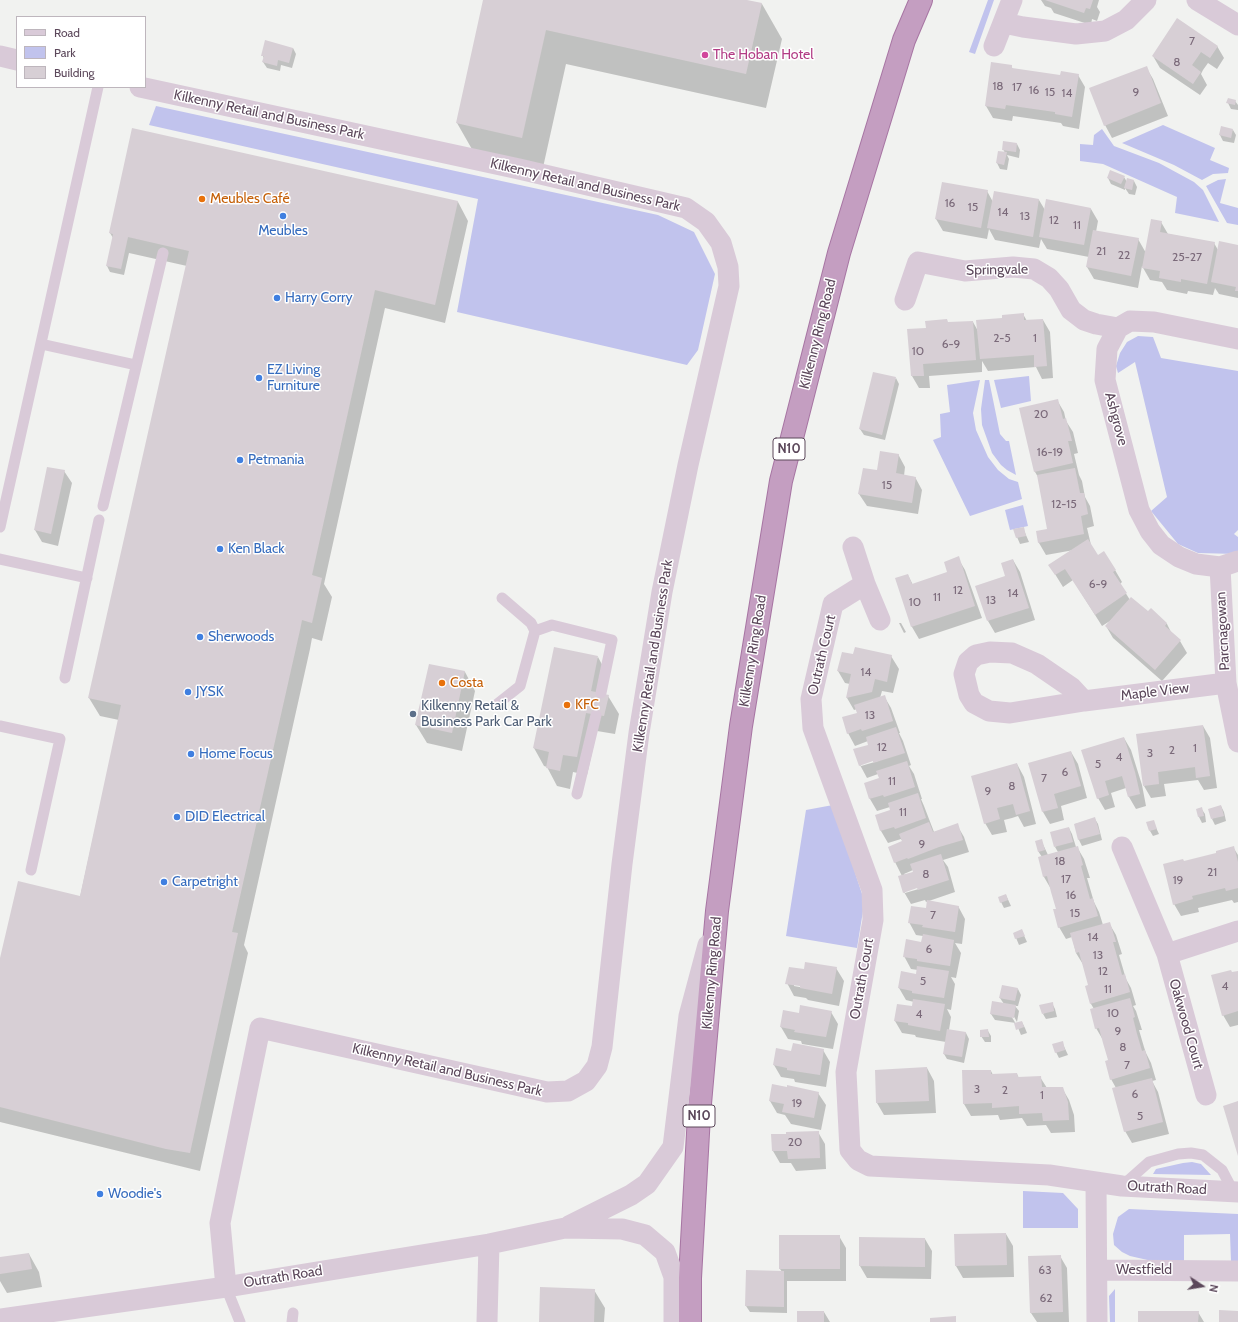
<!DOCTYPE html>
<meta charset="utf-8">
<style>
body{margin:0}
#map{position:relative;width:1238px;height:1322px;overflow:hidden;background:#f1f2f0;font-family:Cabin,sans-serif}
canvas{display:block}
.legend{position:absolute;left:16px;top:16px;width:130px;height:72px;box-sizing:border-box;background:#fff;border:1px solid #beb6bd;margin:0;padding:5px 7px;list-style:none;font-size:12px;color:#5c485b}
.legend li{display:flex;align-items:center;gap:8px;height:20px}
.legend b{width:20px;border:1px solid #beb6bd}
.north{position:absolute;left:1182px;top:1266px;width:40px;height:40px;-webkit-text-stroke:3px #fff;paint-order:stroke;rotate:102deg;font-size:11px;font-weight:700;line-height:16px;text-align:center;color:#5c485b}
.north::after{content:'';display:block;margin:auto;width:14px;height:18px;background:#5c485b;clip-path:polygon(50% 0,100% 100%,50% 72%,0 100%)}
</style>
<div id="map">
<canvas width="1238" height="1322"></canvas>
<ul class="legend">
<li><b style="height:5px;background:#d9cad8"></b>Road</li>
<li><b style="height:11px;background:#c1c3ed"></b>Park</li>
<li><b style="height:11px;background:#d7cfd5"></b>Building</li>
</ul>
<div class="north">N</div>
</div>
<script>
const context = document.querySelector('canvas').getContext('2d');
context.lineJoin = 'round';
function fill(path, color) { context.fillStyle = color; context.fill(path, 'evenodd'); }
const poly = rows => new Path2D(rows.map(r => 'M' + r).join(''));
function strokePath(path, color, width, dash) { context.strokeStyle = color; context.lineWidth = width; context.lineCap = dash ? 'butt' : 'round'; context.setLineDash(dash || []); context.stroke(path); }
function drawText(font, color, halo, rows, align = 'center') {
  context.font = font + ' Cabin,sans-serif'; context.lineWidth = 3; context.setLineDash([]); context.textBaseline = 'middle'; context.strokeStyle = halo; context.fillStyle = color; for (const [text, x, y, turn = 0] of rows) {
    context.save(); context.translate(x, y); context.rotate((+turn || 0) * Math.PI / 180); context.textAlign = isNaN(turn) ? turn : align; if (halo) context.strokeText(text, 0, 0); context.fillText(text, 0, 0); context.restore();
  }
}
fill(poly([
 [988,0,994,0,975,54,969,52],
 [156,106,658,215,694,232,715,274,698,350,687,365,457,312,478,199,149,125],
 [1163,125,1215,148,1210,160,1229,168,1228,173,1213,174,1202,180,1174,165,1122,143],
 [1102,129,1114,146,1159,163,1194,182,1203,190,1219,222,1175,213,1177,197,1103,164,1080,161,1080,144,1093,145,1094,135],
 [1226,179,1220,203,1238,208,1238,225,1227,223,1206,186,1218,180],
 [1138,336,1153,337,1161,358,1238,371,1238,530,1234,534,1238,537,1238,553,1236,554,1198,553,1178,544,1151,511,1167,497,1135,362,1118,373,1116,366,1120,353,1127,342],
 [1029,376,1031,401,1001,408,994,380],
 [980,380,973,413,976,430,988,457,998,470,1009,479,1018,482,1022,499,970,516,933,440,941,437,940,414,950,412,947,385],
 [985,380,989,380,1000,434,1006,441,1009,441,1016,475,1007,470,1001,465,992,453,982,425,981,409],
 [1023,505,1028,526,1010,530,1005,510],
 [833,805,863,897,863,911,857,948,786,936,806,810],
 [1192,1162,1201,1164,1211,1175,1153,1174,1156,1169,1183,1163],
 [1023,1191,1063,1193,1078,1209,1078,1228,1023,1228],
 [1129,1209,1238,1214,1238,1261,1231,1261,1230,1234,1184,1235,1184,1263,1152,1261,1130,1256,1122,1252,1114,1245,1113,1234,1118,1217],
 [1115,1289,1115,1322,1110,1322,1109,1296]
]), '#c1c3ed');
fill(poly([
 [484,0,743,0,762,4,782,39,766,108,566,64,542,172,477,158,457,123],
 [1041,0,1099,0,1097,7,1100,12,1097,21,1092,19,1091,25,1054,13,1051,8,1045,6],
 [1217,46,1224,58,1217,69,1208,63,1203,70,1201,74,1207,85,1200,95,1160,68,1153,56],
 [293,48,296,54,292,68,281,65,280,71,267,68,263,62,264,59,263,56],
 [1011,66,1013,69,1061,76,1078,75,1085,87,1079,129,1063,126,1061,123,1013,116,1012,121,993,118,986,106],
 [1146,67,1153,79,1168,116,1112,138,1105,125],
 [1235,101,1238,105,1238,110,1231,109,1228,103],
 [1233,130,1236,135,1234,143,1223,141,1220,135],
 [1017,144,1020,150,1019,158,1007,155,1009,159,1007,170,1000,169,997,163,999,152,1005,153,1003,149],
 [1124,177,1127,182,1134,181,1137,187,1135,195,1129,194,1125,188,1125,190,1111,184,1108,178],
 [987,191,993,202,1039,200,1045,210,1091,209,1098,221,1096,232,1138,239,1146,253,1161,222,1168,234,1214,243,1218,250,1238,246,1238,298,1219,294,1215,288,1213,295,1188,291,1187,294,1167,290,1162,282,1150,280,1142,266,1138,288,1094,279,1087,267,1089,257,1047,249,1041,239,1039,248,995,240,989,229,987,239,943,231,936,219],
 [458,202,468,221,445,323,385,308,324,584,332,597,322,641,312,638,310,649,244,945,248,953,200,1171,0,1122,0,962,80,897,119,720,100,716,89,698,187,266,129,253,124,275,110,272,107,266,113,238,110,233],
 [1023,314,1027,321,1043,320,1050,332,1053,378,1042,379,1036,367,988,371,982,361,982,372,929,376,930,388,919,388,912,376,908,330,927,329,949,323,973,322,978,331,1003,319],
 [896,378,899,384,885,440,864,435,860,429],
 [1057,400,1064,412,1066,421,1073,432,1078,453,1074,454,1079,475,1082,481,1085,497,1090,506,1094,526,1087,528,1091,545,1098,556,1115,570,1122,582,1120,584,1130,600,1148,612,1151,610,1167,624,1172,634,1180,641,1187,653,1162,681,1113,638,1106,626,1110,621,1102,626,1073,580,1063,587,1050,566,1074,550,1046,555,1039,543,1037,532,1049,530,1038,477,1035,472,1021,409],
 [898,454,905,467,904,476,915,477,922,490,918,514,867,506,859,494,878,471],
 [64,471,72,483,58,546,42,542,35,530],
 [1023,528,1029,542,1020,544,1014,530],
 [958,558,965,570,982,618,919,639,912,627,896,579,908,575,913,585,948,573],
 [1013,560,1020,572,1035,620,995,633,988,621],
 [899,623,901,623,906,632,904,633],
 [854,655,891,656,899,669,893,693,882,691,880,698,884,696,891,708,900,733,899,733,903,741,911,765,909,766,914,774,922,799,921,799,924,806,934,832,957,825,964,837,969,852,943,860,948,867,955,892,926,902,925,900,911,904,904,892,902,876,895,862,903,842,901,839,888,843,881,831,876,816,891,811,890,807,877,811,870,799,865,784,880,779,878,774,867,778,860,765,869,745,868,741,855,746,848,733,858,713,857,709,854,710,847,698,850,684,845,683,838,671],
 [877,759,878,761,861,766,861,764],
 [913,870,914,872,905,875,904,874],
 [922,886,922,888,905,893,905,891],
 [598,657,608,676,604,695,608,696,619,714,615,734,597,731,587,775,573,772,570,789,557,786,547,767,544,766,534,748],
 [430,665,465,672,475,691,462,751,427,743,416,725],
 [1203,726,1210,738,1217,788,1204,790,1198,780,1164,784,1166,796,1151,798,1144,786],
 [1124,738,1131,750,1142,785,1146,806,1136,809,1129,797,1126,788,1111,793,1115,807,1105,810,1098,798,1083,750],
 [1071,752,1078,764,1087,798,1061,806,1064,820,1050,824,1043,812,1029,764],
 [1017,764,1024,777,1036,824,1024,827,1018,816,1012,818,1004,820,1007,832,992,835,985,823],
 [1221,806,1224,812,1226,821,1215,825,1212,819],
 [1201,808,1205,814,1206,822,1202,823,1199,817,1198,809],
 [1095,819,1098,824,1102,840,1082,846,1079,840,1075,824],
 [1153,821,1159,834,1153,836,1150,831],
 [1069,828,1072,834,1076,847,1077,847,1084,859,1090,878,1087,878,1094,902,1099,912,1103,925,1109,923,1116,935,1122,954,1119,955,1126,979,1131,988,1136,1005,1133,1006,1136,1011,1142,1030,1139,1030,1144,1047,1146,1053,1151,1063,1156,1080,1152,1081,1158,1092,1169,1134,1132,1143,1125,1131,1116,1088,1111,1079,1109,1061,1103,1040,1096,1028,1094,1009,1091,1004,1089,985,1084,966,1076,953,1072,937,1066,939,1059,927,1057,909,1051,889,1044,877,1042,857,1038,851,1041,840,1048,855,1058,852,1055,847],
 [1233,847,1238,855,1238,902,1234,903,1232,900,1198,908,1199,912,1181,916,1174,904,1184,862,1218,854],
 [1006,895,1011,906,1004,908,1001,902],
 [958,906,965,919,962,944,955,943,961,953,956,978,951,977,955,984,951,1010,947,1009,951,1017,949,1030,966,1033,969,1039,964,1063,947,1059,944,1054,946,1042,916,1037,915,1035,902,1033,895,1021,912,1007,914,1002,906,1000,899,988,917,975,918,970,911,969,904,956,922,943,923,936,916,935,909,922,927,909],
 [1022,931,1027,942,1019,945,1014,933],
 [836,968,844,981,839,1006,808,1000,806,998,794,996,787,983,805,971],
 [794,984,805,986,805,988,794,986],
 [1238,972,1238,1025,1230,1027,1223,1015,1232,973],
 [1018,989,1021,995,1018,1006,1015,1006,1019,1011,1017,1022,1012,1013,1010,1014,1016,1024,1022,1022,1025,1028,1027,1033,1021,1035,1016,1023,995,1020,991,1014,1004,1004,1000,998],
 [1052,1003,1055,1009,1057,1017,1046,1019,1043,1014],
 [831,1012,838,1024,833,1049,802,1044,801,1041,788,1039,781,1027],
 [988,1031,991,1036,991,1042,985,1042,981,1036],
 [1062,1042,1068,1055,1059,1058,1056,1052],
 [823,1050,830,1062,826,1087,795,1082,794,1079,781,1077,774,1065,792,1052],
 [927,1068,934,1081,936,1113,884,1115,877,1103],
 [991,1071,993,1075,1017,1074,1019,1078,1040,1077,1047,1088,1062,1088,1069,1100,1074,1115,1075,1132,1051,1133,1046,1125,1027,1126,1022,1118,1000,1120,998,1115,971,1116,964,1104],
 [818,1093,826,1105,821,1130,791,1124,785,1115,777,1113,770,1101],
 [818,1132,825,1144,826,1169,796,1171,791,1163,780,1163,773,1151,772,1135],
 [1006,1234,1013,1246,1014,1277,963,1278,956,1266],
 [839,1236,846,1248,846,1281,787,1281,787,1313,750,1312,746,1306,747,1271,782,1272,780,1269],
 [925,1239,932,1251,931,1279,867,1278,860,1266],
 [29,1254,39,1272,42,1287,7,1293,0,1281,0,1258],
 [1060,1256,1067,1268,1069,1322,1037,1322,1031,1313,1029,1257],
 [594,1290,605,1308,604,1322,540,1322],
 [824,1312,830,1322,798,1322],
 [1198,1312,1204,1322,1139,1322]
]), '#0003');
fill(poly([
 [483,0,747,0,762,3,746,74,546,30,522,138,456,123],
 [1045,0,1093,0,1090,9,1086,8,1084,13],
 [1177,18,1218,46,1210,58,1201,52,1197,58,1192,65,1201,72,1193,84,1152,56],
 [265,40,293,48,289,63,278,60,277,66,262,62,264,56,261,56],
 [991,62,1012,65,1012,68,1060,75,1061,71,1079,74,1072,117,1055,114,1055,112,1006,105,1005,109,985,106],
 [1147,66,1161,103,1104,126,1089,88],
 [1228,98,1236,100,1235,105,1226,103],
 [1221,126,1233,129,1231,138,1219,135],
 [132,128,458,201,435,305,375,290,312,575,322,578,312,623,302,620,300,630,232,932,238,933,190,1153,166,1149,0,1107,0,958,18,881,80,896,121,705,88,698,189,251,128,237,121,269,106,266,113,234,109,233],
 [1003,141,1017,143,1016,152,1002,150],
 [998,151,1007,152,1004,165,996,163],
 [1110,170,1125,176,1121,184,1107,178],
 [1127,178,1134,180,1132,190,1124,188],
 [942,182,988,190,981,228,935,219],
 [994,191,1039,199,1033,237,987,228],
 [1046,199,1091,208,1084,245,1039,237],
 [1151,219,1162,221,1160,232,1215,242,1207,284,1181,279,1181,282,1159,278,1160,271,1142,268],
 [1093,230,1139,238,1131,276,1086,267],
 [1219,241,1238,245,1238,291,1235,291,1236,287,1211,282],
 [1024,313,1024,320,1043,319,1047,366,1034,367,1034,355,980,359,976,320,1002,318,1002,315],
 [947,319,948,322,973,321,976,360,923,364,924,376,911,376,907,329,926,328,925,321],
 [873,372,896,377,882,435,859,429],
 [1058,399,1063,419,1066,418,1072,441,1068,441,1073,463,1034,472,1019,408],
 [880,451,899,454,896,473,916,477,912,503,858,494,863,468,877,470],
 [47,467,65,470,51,534,34,530],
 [1075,468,1080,493,1084,493,1088,514,1081,516,1084,534,1038,543,1036,531,1047,529,1037,475],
 [1024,527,1026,536,1016,538,1013,529],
 [1088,539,1098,555,1104,551,1116,570,1113,572,1127,593,1095,615,1065,569,1055,575,1048,565],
 [959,556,975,606,911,627,895,578,908,574,912,584,947,572,944,562],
 [1013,559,1029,608,987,621,975,586,1005,576,1001,563],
 [1131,597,1148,611,1151,608,1167,623,1165,626,1181,640,1155,670,1105,626],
 [554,647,598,656,591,691,609,695,604,716,586,713,577,757,563,755,560,771,546,768,549,752,533,748],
 [855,647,892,655,887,682,875,679,872,692,846,698,851,674,837,671,842,652,853,654],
 [429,664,465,671,452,733,415,725],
 [885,695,893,721,862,731,861,729,847,734,842,717,857,713,854,705],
 [1203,725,1210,776,1196,778,1195,767,1158,772,1159,784,1143,786,1136,734],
 [896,727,905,753,873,763,873,761,859,766,853,749,868,745,866,737],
 [1124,737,1135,772,1140,794,1128,797,1122,776,1105,781,1109,795,1097,799,1081,750],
 [1071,751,1081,786,1054,794,1058,808,1042,812,1028,763],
 [907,761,915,787,884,797,883,795,869,799,864,783,879,778,876,771],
 [1017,763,1030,811,1016,815,1013,804,997,808,1000,819,984,824,971,776],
 [918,793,926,818,895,829,894,827,880,831,875,815,890,810,888,803],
 [1221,805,1224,816,1211,819,1208,809],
 [1202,807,1204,816,1198,817,1196,809],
 [1095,817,1100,834,1078,840,1074,824],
 [1154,820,1157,829,1149,831,1146,822],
 [929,822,933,832,958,823,963,840,939,847,908,859,907,858,894,863,888,847,902,841,899,834],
 [1069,827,1073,842,1054,847,1050,832],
 [1042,839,1045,850,1038,852,1035,841],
 [1078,846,1083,865,1081,866,1090,899,1093,898,1098,916,1058,928,1053,909,1056,909,1051,892,1047,876,1043,877,1038,857],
 [1234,846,1238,862,1238,888,1226,891,1225,888,1192,896,1193,899,1173,905,1163,864,1183,859,1184,861,1216,853,1216,851],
 [941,854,949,880,918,890,917,888,903,893,898,876,913,872,910,864],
 [1006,894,1008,900,1000,903,998,897],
 [927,900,959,906,955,932,922,927,923,925,908,923,911,906,926,908],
 [1110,922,1116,942,1113,942,1122,975,1125,974,1130,992,1090,1004,1085,986,1088,985,1079,952,1076,953,1070,933],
 [1022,929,1025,936,1015,939,1013,933],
 [923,934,954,940,950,966,917,961,917,959,903,957,906,939,921,942],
 [805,962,837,967,832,994,800,988,800,986,785,984,789,967,804,969],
 [917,966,949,971,944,998,912,993,912,991,898,988,901,971,916,974],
 [1231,970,1232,972,1238,971,1238,1011,1222,1016,1211,975],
 [1002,985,1018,988,1015,1001,999,998],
 [1130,998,1135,1017,1133,1018,1137,1034,1142,1051,1145,1050,1150,1068,1110,1080,1105,1061,1108,1060,1103,1043,1099,1028,1095,1029,1090,1009],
 [913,999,945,1004,940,1031,908,1025,908,1023,894,1021,897,1004,912,1006],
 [992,1001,1016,1005,1014,1018,990,1014],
 [1053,1002,1054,1011,1042,1014,1039,1005],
 [800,1005,832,1011,826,1037,794,1032,795,1030,780,1027,783,1010,799,1013],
 [1022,1021,1024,1027,1016,1030,1014,1023],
 [947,1029,966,1032,962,1057,943,1054],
 [988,1029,989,1037,980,1037,980,1030],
 [1063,1041,1065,1050,1055,1053,1052,1044],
 [793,1043,824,1049,820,1075,787,1070,787,1068,773,1065,776,1048,791,1051],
 [927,1067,929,1101,876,1103,875,1070],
 [962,1070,991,1070,991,1074,1017,1073,1018,1077,1041,1076,1042,1087,1063,1087,1068,1102,1069,1120,1043,1121,1042,1113,1019,1114,1019,1106,992,1108,992,1103,963,1104],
 [1152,1078,1163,1122,1124,1132,1112,1088],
 [772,1084,787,1087,787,1085,819,1092,814,1118,782,1112,784,1104,769,1101],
 [1238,1101,1238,1156,1223,1106],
 [819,1131,820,1158,788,1159,787,1151,772,1151,771,1134,786,1134,786,1132],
 [1006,1233,1007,1265,955,1266,954,1234],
 [779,1235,840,1235,840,1269,779,1269],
 [859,1237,925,1238,925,1267,859,1266],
 [29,1253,32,1269,0,1274,0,1257],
 [1061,1255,1063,1312,1030,1313,1028,1256],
 [746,1270,784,1271,784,1307,745,1306],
 [540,1287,595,1289,594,1322,539,1322],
 [1219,1310,1238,1311,1238,1322,1219,1322],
 [797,1311,824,1311,824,1322,797,1322],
 [1138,1311,1199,1311,1198,1322,1138,1322],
 [956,1316,956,1322,930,1322,930,1318]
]), '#d7cfd5');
const trunk = poly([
 [690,1322,690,1278,699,1115,717,911,741,726,781,481,839,253,904,40,921,0]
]);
strokePath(trunk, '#a775a3', 24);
strokePath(poly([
 [41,344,136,365],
 [103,506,163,253],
 [0,527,98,87],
 [0,559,87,578],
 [502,598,531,623,535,631],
 [65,678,99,520],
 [496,705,520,686,535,631,552,625,612,640,601,693],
 [0,726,60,739,31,870],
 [577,794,596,715],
 [1122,1186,1149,1162,1178,1154,1191,1153,1203,1155,1222,1170,1233,1191],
 [226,1287,240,1322],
 [292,1322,293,1313]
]), '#d9cad8', 11);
strokePath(poly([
 [1197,0,1238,25],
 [1004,23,1023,27,1076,34,1105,31,1126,20,1146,0],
 [994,46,1012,0],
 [0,56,17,60],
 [140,87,519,169,686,208,706,222,721,243,728,267,729,286,688,465,662,592,639,733,622,864,602,1047,597,1066,586,1081,568,1091,547,1092,260,1028,220,1223,226,1287],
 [905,300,918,262,965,271,1013,267,1034,269,1049,278,1059,289,1071,310,1084,320,1096,324,1118,328],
 [1238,339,1154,322,1130,321,1118,328,1107,349,1105,380,1139,510,1150,531,1161,545,1179,557,1196,564,1220,567,1238,561],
 [853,547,865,584,880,620],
 [1220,567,1226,683,1238,742],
 [865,584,833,604,811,699,813,728,872,890,873,920,846,1072,850,1150,858,1160,870,1166,1049,1175,1122,1186,1238,1192],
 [1084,701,1072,688,1037,664,1012,653,990,652,976,655,968,662,964,674,969,695,974,703,989,711,1010,713,1084,701,1226,683],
 [1122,847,1167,954,1206,1095],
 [1167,954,1238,931],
 [1096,1182,1097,1322],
 [569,1226,631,1195,647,1184,673,1147,689,1016,708,945],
 [1097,1270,1238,1271],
 [0,1319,226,1287,489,1244,565,1228,622,1229,645,1235,665,1252,674,1277,674,1322],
 [487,1322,489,1244]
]), '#d9cad8', 21);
strokePath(trunk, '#c49ec1', 22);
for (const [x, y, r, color] of [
 [705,55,4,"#d1479c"],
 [202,199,4,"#e8710a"],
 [283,216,4,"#3f7fe0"],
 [277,298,4,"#3f7fe0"],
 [259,378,4,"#3f7fe0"],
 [240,460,4,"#3f7fe0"],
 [220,549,4,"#3f7fe0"],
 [200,637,4,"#3f7fe0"],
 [442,683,4,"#e8710a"],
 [188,692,4,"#3f7fe0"],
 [567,705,4,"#e8710a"],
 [413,714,4,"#5c6f8a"],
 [191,754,4,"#3f7fe0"],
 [177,817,4,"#3f7fe0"],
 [164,882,4,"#3f7fe0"],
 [100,1194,4,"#3f7fe0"]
]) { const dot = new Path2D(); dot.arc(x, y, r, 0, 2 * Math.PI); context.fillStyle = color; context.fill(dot); strokePath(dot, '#fff', 1.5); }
drawText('12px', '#7b6a7a', null, [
 ["7",1192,41],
 ["8",1177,62],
 ["18",998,86],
 ["17",1017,87],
 ["16",1034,90],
 ["15",1050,92],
 ["9",1136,92],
 ["14",1067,93],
 ["16",950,203],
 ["15",973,207],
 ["14",1003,212],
 ["13",1025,216],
 ["12",1054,220],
 ["11",1077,225],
 ["21",1101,251],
 ["22",1124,255],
 ["25-27",1187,257],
 ["2-5",1002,338],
 ["1",1035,338],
 ["6-9",951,344],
 ["10",918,351],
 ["20",1041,414],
 ["16-19",1050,452],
 ["15",887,485],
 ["12-15",1064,504],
 ["6-9",1098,584],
 ["12",958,590],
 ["14",1013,593],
 ["11",937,597],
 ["13",991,600],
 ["10",915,602],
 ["14",866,672],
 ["13",870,715],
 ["12",882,747],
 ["1",1195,748],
 ["2",1172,750],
 ["3",1150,753],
 ["4",1119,757],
 ["5",1098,764],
 ["6",1065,772],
 ["7",1044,778],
 ["11",892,781],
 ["8",1012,786],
 ["9",988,791],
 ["11",903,812],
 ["9",922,844],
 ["18",1060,861],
 ["21",1212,872],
 ["8",926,874],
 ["17",1066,879],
 ["19",1178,880],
 ["16",1071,895],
 ["15",1075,913],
 ["7",933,915],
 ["14",1093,937],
 ["6",929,949],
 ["13",1098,955],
 ["12",1103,971],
 ["5",923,981],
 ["4",1225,986],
 ["11",1108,989],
 ["10",1113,1013],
 ["4",919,1014],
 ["9",1118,1031],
 ["8",1123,1047],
 ["7",1127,1065],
 ["3",977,1089],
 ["2",1005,1090],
 ["6",1135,1094],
 ["1",1042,1095],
 ["19",797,1103],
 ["5",1140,1116],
 ["20",795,1142],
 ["63",1045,1270],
 ["62",1046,1298]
]);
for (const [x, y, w] of [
 [789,449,32],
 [699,1116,32]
]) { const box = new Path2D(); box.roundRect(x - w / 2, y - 11, w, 22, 3); context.fillStyle = '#fff'; context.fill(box); strokePath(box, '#5c485b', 1); }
drawText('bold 13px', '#5c485b', null, [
 ["N10",789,449],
 ["N10",699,1116]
]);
drawText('14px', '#b23c85', '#fff', [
 ["The Hoban Hotel",713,55]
], 'left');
drawText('14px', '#5c485b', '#fff', [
 ["Kilkenny Retail and Business Park",269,115,12],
 ["Kilkenny Retail and Business Park",585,185,13],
 ["Springvale",997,270,-1],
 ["Kilkenny Ring Road",818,334,-76],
 ["Ashgrove",1116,419,75],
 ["Parcnagowan",1223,631,-93],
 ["Kilkenny Ring Road",753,651,-81],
 ["Outrath Court",822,655,-77],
 ["Kilkenny Retail and Business Park",653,656,-81],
 ["Maple View",1155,692,-7],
 ["Kilkenny Ring Road",712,973,-85],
 ["Outrath Court",862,979,-80],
 ["Oakwood Court",1186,1024,74],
 ["Kilkenny Retail and Business Park",447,1070,13],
 ["Outrath Road",1167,1188,3],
 ["Westfield",1144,1270],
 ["Outrath Road",283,1277,-9]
]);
drawText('14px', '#c56008', '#fff', [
 ["Meubles Café",210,199],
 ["Costa",450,683],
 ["KFC",575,705]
], 'left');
drawText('14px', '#366cbe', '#fff', [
 ["Meubles",283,231,"center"],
 ["Harry Corry",285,298],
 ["EZ Living",267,370],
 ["Furniture",267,386],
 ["Petmania",248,460],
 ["Ken Black",228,549],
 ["Sherwoods",208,637],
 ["JYSK",196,692],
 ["Home Focus",199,754],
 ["DID Electrical",185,817],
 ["Carpetright",172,882],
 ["Woodie's",108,1194]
], 'left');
drawText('14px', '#4e5e75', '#fff', [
 ["Kilkenny Retail &",421,706],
 ["Business Park Car Park",421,722]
], 'left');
</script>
